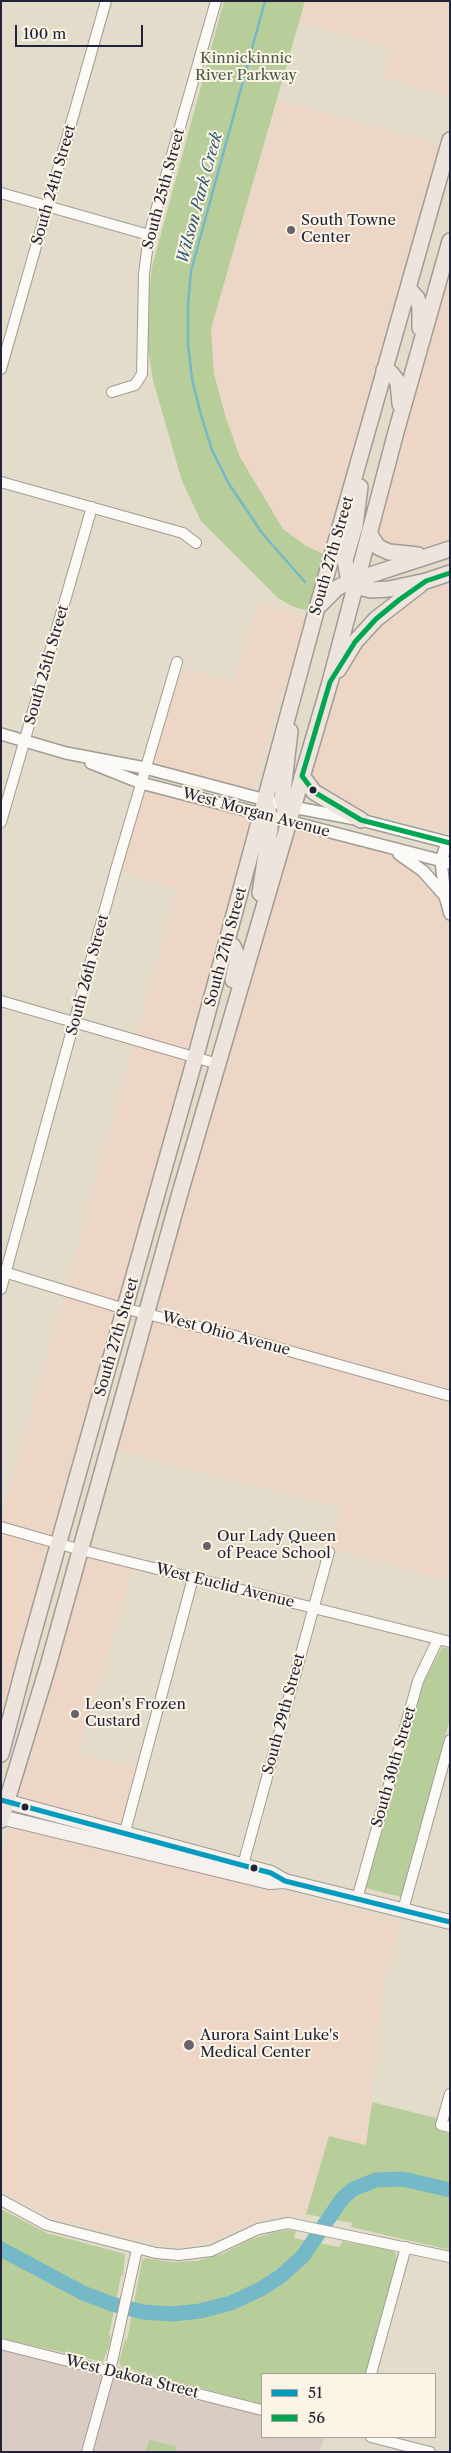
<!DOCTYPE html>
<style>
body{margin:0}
#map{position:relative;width:451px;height:2453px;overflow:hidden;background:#e4dcca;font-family:"Libre Caslon Text",serif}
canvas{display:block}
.frame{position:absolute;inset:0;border:2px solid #22223b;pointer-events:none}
.legend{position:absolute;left:261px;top:2373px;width:175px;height:65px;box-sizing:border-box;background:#fcf5e5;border:1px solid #a5a1a1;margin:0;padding:6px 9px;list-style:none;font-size:15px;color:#22223b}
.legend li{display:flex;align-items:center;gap:10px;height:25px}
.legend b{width:25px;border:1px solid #a5a1a1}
.scale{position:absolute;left:15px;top:25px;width:128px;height:22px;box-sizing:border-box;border:2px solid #22223b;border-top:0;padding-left:6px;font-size:15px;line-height:18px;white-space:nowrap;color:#22223b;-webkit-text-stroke:4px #fcf5e5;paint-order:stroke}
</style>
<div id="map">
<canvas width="451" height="2453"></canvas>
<div class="frame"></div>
<ul class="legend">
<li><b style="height:6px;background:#039cbf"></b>51</li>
<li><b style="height:6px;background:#00a651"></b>56</li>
</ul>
<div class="scale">100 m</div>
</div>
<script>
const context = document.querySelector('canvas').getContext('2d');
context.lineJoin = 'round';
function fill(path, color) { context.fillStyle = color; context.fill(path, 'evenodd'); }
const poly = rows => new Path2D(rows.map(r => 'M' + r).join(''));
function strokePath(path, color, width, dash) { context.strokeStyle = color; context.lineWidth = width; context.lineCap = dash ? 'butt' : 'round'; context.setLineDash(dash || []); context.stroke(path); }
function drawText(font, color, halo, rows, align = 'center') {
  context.font = font + ' "Libre Caslon Text",serif'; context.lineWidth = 4; context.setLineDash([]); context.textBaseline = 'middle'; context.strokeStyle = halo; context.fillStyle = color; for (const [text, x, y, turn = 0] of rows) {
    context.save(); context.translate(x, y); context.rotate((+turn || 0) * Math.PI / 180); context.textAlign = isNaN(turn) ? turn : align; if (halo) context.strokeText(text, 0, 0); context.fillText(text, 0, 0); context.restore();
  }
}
fill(poly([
 [305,1,450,1,450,97,383,78,392,48,299,22],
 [278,100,440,145,324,554,306,546,283,529,261,495,240,457,226,418,214,374,211,329],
 [450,272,450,542,412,551,386,546,377,533],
 [450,581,450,833,346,807,315,787,311,776,334,691,341,674,362,639,417,595],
 [257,603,306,617,296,655,279,700,254,788,250,791,161,767,155,761,173,692,183,668,234,682],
 [141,783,262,815,1,1754,1,1522,177,889,116,869],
 [288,822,388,847,423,871,450,914,450,1581,330,1548,341,1508,109,1448],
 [81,1550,134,1563,78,1754,141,1770,124,1832,7,1802],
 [15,1828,207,1872,401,1921,383,1987,366,2145,329,2136,304,2217,279,2216,245,2225,212,2241,189,2246,170,2246,52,2218,1,2190,1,1854,8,1832]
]), '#eed6c7');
fill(poly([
 [1,2344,262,2409,262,2437,324,2437,320,2452,1,2452]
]), '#daccc3');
fill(poly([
 [224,1,305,1,211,329,214,374,226,418,240,457,283,529,306,546,324,554,308,611,292,606,278,598,201,521,182,481,153,380,148,350,148,307,152,267],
 [442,1647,450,1649,450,1719,401,1897,366,1888,424,1682],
 [372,2102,436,2118,438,2128,450,2134,450,2250,351,2227,352,2223,306,2214,329,2136,366,2145],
 [1,2209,47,2233,125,2254,123,2276,121,2276,109,2335,111,2336,109,2346,103,2362,1,2338],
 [289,2230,296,2231,294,2238,339,2247,343,2241,393,2251,396,2254,397,2260,366,2374,262,2374,262,2404,121,2367,119,2362,125,2339,127,2340,142,2260,146,2258,172,2262,197,2261,222,2254,249,2240,271,2233],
 [149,2440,176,2446,177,2452,146,2452]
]), '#b8ce9a');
strokePath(poly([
 [265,1,191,271,188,305,188,344,192,379,201,415,212,450,229,484,262,533,305,582]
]), '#75b8c7', 2.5);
strokePath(poly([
 [1,2249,83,2293,112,2304,143,2312,173,2314,200,2311,231,2303,261,2289,281,2276,303,2256,342,2199,353,2189,376,2180,403,2179,450,2190]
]), '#75b8c7', 15);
const minor = poly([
 [1,193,149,235],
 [1,369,106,1],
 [112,392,135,385,142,374,144,274,149,235,216,1],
 [1,482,183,533,196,543],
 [1,822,92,507],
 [1,1001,218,1064],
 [1,1271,115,1306,239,1337,450,1396],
 [1,1289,116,869,177,662],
 [1,1527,81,1550,450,1642],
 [123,1839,193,1578],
 [241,1872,329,1552],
 [357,1899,418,1681,438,1639],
 [403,1910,450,1740],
 [450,2094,441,2125,450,2127],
 [1,2200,47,2225,156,2253,179,2255,211,2251,258,2229,288,2223,450,2257],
 [1,2344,262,2410],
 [371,2374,406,2247],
 [371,2437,430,2452],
 [87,2452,112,2362,137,2249]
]);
const tertiary = poly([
 [1,734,66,753,145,768,292,807,361,820,450,843],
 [91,763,141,783,450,863],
 [447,842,441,861,445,896,450,914],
 [399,854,423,871,445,896]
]);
const secondary = poly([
 [1,1800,271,1873,285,1881,450,1922],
 [1,1817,269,1882,285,1881]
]);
const primary = poly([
 [408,288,417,298,420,307,420,328],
 [384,370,391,373,398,382,400,404],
 [360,487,355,526,345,560,349,582,355,586,371,590,389,589,426,581,450,573],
 [369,533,378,547,389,552,418,555],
 [318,607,337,588,349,582,450,549],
 [338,670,355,642,376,619,420,585],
 [302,776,314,792,361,820],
 [288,822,282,799,290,731],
 [260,893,270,829,270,817,266,803],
 [227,944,233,946,238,958,233,980],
 [1,1754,26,1659,198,1048,317,608,450,140],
 [1,1820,48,1666,180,1193,330,682,396,432,450,241]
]);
strokePath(minor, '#a09b94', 12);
strokePath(tertiary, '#a09b94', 14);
strokePath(secondary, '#a09b94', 16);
strokePath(primary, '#a09b94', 18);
strokePath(minor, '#fbfaf7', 10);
strokePath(tertiary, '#fbfaf7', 11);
strokePath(secondary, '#f6f1ed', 14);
strokePath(primary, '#ede4dd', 15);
strokePath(poly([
 [1,1800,271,1873,285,1881,450,1922]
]), '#039cbf', 5);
strokePath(poly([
 [450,573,426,581,399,600,376,619,355,642,330,682,302,776,314,792,361,820,450,843]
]), '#00a651', 5);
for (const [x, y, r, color] of [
 [291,230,5,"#66636d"],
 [313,790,4.5,"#22223b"],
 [207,1546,5,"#66636d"],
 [75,1714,5,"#66636d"],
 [25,1807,4.5,"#22223b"],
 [254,1868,4.5,"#22223b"],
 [189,2045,6,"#66636d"]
]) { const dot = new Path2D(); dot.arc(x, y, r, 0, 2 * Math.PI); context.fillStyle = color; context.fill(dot); strokePath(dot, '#fcf5e5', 2); }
drawText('15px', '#4a5a4e', '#fcf5e5', [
 ["Kinnickinnic",246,59],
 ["River Parkway",246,76]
]);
drawText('15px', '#22223b', '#fcf5e5', [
 ["South 24th Street",54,185,-74],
 ["South 25th Street",164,189,-75],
 ["South 27th Street",332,556,-74],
 ["South 25th Street",47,665,-74],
 ["West Morgan Avenue",256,813,15],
 ["South 27th Street",226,947,-75],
 ["South 26th Street",88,975,-75],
 ["West Ohio Avenue",226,1334,15],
 ["South 27th Street",117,1337,-74],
 ["West Euclid Avenue",225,1586,14],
 ["South 29th Street",284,1714,-75],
 ["South 30th Street",394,1767,-74],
 ["West Dakota Street",132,2377,14]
]);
drawText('15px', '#22223b', '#fcf5e5', [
 ["South Towne",301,221],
 ["Center",301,238],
 ["Our Lady Queen",217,1537],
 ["of Peace School",217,1554],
 ["Leon's Frozen",85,1705],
 ["Custard",85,1722],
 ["Aurora Saint Luke's",200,2036],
 ["Medical Center",200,2053]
], 'left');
drawText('italic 16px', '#305873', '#fcf5e5', [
 ["Wilson Park Creek",200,198,-75]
]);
</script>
